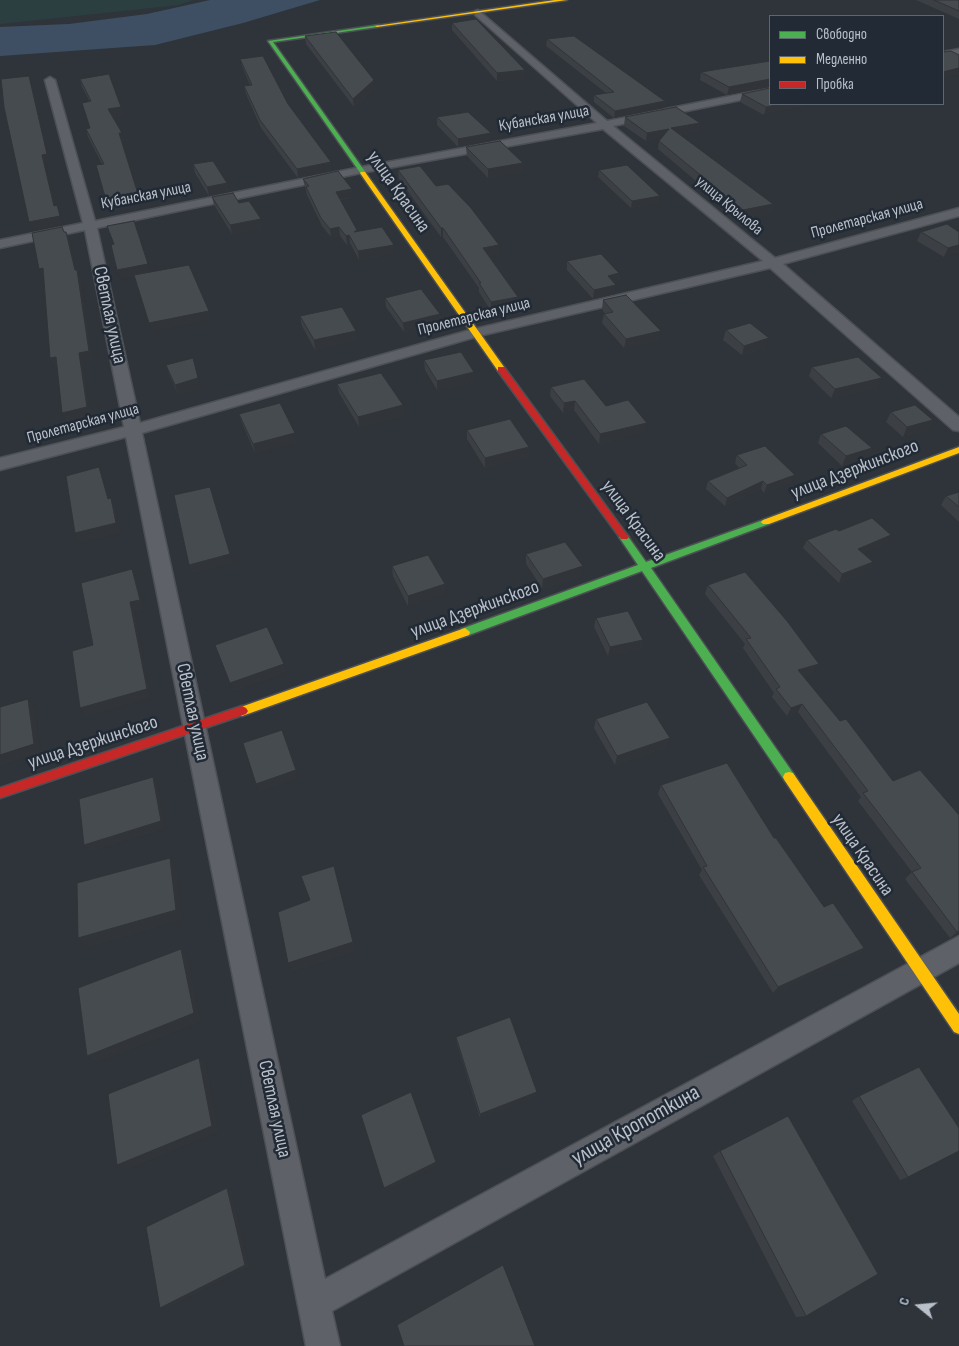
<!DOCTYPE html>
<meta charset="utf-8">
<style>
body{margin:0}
#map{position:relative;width:959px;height:1346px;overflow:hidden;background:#2e343a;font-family:"Sofia Sans Condensed",sans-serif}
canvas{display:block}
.legend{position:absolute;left:769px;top:15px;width:175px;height:90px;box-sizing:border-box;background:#212a35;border:1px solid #5e6671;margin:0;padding:6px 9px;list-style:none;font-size:15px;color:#b9c0ca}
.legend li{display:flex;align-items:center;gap:10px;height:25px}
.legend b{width:25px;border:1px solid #5e6671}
.north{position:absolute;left:894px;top:1281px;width:50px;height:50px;-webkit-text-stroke:4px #212a35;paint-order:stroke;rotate:287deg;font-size:14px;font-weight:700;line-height:20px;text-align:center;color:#b9c0ca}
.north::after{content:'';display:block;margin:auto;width:18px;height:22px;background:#b9c0ca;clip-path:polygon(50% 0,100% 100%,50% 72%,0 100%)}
</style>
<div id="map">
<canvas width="959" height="1346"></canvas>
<ul class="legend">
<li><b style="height:6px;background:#4caf50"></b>Свободно</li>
<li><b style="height:6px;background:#ffc107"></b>Медленно</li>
<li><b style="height:6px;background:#c62828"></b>Пробка</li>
</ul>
<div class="north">С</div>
</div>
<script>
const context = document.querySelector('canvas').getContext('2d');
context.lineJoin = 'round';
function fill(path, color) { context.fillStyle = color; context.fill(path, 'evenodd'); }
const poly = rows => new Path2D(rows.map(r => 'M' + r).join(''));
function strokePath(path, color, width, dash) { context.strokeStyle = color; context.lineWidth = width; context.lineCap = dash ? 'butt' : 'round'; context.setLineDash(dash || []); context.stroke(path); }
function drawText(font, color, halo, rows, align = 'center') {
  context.font = font + ' "Sofia Sans Condensed",sans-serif'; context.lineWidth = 5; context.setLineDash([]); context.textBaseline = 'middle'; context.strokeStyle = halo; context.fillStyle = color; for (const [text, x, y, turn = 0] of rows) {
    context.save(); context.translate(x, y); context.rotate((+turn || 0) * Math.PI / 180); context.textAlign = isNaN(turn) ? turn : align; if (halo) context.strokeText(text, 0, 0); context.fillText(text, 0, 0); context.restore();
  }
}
fill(poly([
 [0,0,193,0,179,5,0,24]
]), '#2b3f41');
fill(poly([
 [210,0,320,0,243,23,155,45,0,56,0,27,69,24,147,14]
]), '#3e4f63');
const street = poly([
 [478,10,607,121,770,88,770,94,613,126,775,258,959,208,959,216,783,264,959,417,959,431,953,430,770,268,479,336,142,433,325,1279,959,936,959,963,332,1311,340,1346,306,1346,126,437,0,470,0,458,124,427,85,230,0,248,0,240,83,223,45,80,50,77,55,80,95,221,361,167,597,123,475,15,475,11,478,10],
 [603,129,763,261,470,330,140,423,97,228,361,173,603,129],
 [959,49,959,55,943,58,943,52,959,49]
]);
const fast = poly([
 [379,25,377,27,273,42,366,173,363,175,361,174,268,41,379,25],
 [766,519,771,522,769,524,651,568,793,773,795,777,793,781,789,782,785,781,642,571,469,635,465,636,460,632,461,629,638,565,619,537,621,535,627,535,646,562,766,519]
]);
const slow = poly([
 [555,0,567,0,377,27,375,26,555,0],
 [361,172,365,172,504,367,504,371,498,371,360,173,361,172],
 [959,447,959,453,769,524,763,524,761,522,763,520,959,447],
 [465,628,470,632,469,635,242,716,238,714,236,711,238,708,465,628],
 [789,772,793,773,959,1014,959,1034,954,1032,785,781,783,777,785,773,789,772]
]);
const jam = poly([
 [498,367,504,367,627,535,629,537,627,539,621,539,498,371,498,367],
 [242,706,246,708,248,711,246,714,0,798,0,788,242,706]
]);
strokePath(street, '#4c5055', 3);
strokePath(fast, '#4c5055', 3);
strokePath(slow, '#4c5055', 3);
strokePath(jam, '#4c5055', 3);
fill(street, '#5e6268');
fill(fast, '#4caf50');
fill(slow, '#ffc107');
fill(jam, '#c62828');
fill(poly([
 [916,0,959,0,959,19],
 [452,23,525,78,497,81,452,30],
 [305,36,375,88,354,107,306,44],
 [547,39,665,101,664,108,614,118,594,102,594,95,606,93,546,46],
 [240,59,288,104,332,171,298,178,261,128,246,94,244,86,250,85,242,66],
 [770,61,770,87,727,95,700,80,701,72],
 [80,79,121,107,123,115,112,117,124,141,121,142,141,203,108,209,102,164,88,137,86,129,90,128,90,102,82,87],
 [742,94,770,104,764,115,740,102],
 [437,117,491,133,491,141,458,147,437,125],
 [625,117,700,123,698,131,679,135,773,204,771,213,741,219,658,149,659,141,661,138,646,141,624,126],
 [466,147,523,172,488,178,467,156],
 [193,164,227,183,229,192,209,196,195,173],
 [398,170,436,186,499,254,489,256,518,297,517,306,491,311,479,292,479,288,443,237,441,237,399,179],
 [599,170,659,203,631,208,598,177],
 [303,179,353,197,340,200,357,231,395,253,359,260,350,243,347,245,340,236,331,237,322,226,307,195],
 [212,197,239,203,263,228,232,234,214,205],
 [921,232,959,232,944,257,917,241],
 [567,261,619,273,618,282,615,283,615,294,593,299,567,270],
 [385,298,440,314,441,324,404,332,386,307],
 [603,300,659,340,624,348,602,323,604,314,605,314,602,309],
 [300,316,358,340,315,350,302,326],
 [726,330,766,347,742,355,723,340],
 [424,360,474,372,474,382,437,390,425,370],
 [166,365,201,388,178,394,169,374],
 [812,367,878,387,831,398,809,376],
 [337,384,403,405,404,415,359,427,339,393],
 [551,387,606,406,645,432,599,444,574,410,563,413,550,396],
 [891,412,928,430,903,437,886,422],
 [239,414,297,442,255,453,242,423],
 [467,430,529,447,528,457,485,468,467,439],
 [821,434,872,448,868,457,842,466,818,443],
 [737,455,792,483,764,493,761,489,725,506,706,489,708,481,739,468,735,463],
 [959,492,959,522,941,505,946,496],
 [839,531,887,543,863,553,873,562,869,570,839,583,803,548,807,540],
 [526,554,581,576,542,588,526,564],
 [392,566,445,584,445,594,408,606,393,576],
 [708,585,814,672,803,676,840,721,959,934,950,938,905,879,912,872,858,801,861,797,798,712,787,716,772,697,774,693,743,648,745,644,705,594],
 [596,618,643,640,641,649,608,656,594,627],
 [596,719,667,747,615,765,594,728],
 [661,785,774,838,824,907,864,948,858,954,773,993,699,875,702,870,658,794],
 [456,1037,536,1096,480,1118,457,1043],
 [859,1096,908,1177,900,1180,852,1101],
 [720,1151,806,1316,796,1317,713,1156]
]), '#3c4045');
fill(poly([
 [959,68,959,75,943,79,943,72],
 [525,70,525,78,497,81,497,73],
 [29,76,32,84,50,162,45,163,58,214,54,206,42,155],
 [770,79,770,87,727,95,729,87],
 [374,80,375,88,354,107,353,99],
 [665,101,664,108,614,118,615,111],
 [782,104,815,104,764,115,766,107],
 [121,107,123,115,110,117,108,109],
 [700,123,698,131,669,137,671,128],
 [669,129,667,137,646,141,647,133],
 [119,133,122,133,124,141,121,142],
 [491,133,491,141,458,147,458,139],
 [331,162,332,171,298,178,297,169],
 [523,163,523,172,488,178,488,169],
 [227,183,229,192,209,196,207,187],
 [352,189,353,197,337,200,336,192],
 [138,194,141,203,108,209,106,200],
 [660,196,659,203,631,208,632,201],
 [773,204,771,213,741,219,743,210],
 [57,205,63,225,33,231,29,222],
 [261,219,263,228,232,234,230,225],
 [339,227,340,236,331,237,330,229],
 [441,228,443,228,443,237,441,237],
 [66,232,70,241,79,280,75,270],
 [349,235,350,243,347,245,346,236],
 [394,245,395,253,359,260,358,251],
 [499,245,499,254,483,257,483,248],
 [959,245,959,253,944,257,948,248],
 [148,264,151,273,121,279,117,270],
 [43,268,47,277,43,278,39,269],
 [77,270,81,279,93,360,83,362,91,417,66,422,62,413,79,353],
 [619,273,618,282,607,285,608,276],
 [616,285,615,294,593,299,594,290],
 [518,297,517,306,491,311,491,302],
 [209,311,211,320,152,332,149,323],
 [440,314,441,324,404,332,403,323],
 [356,331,358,340,315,350,314,340],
 [661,331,659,340,624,348,626,339],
 [769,338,766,347,742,355,744,346],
 [56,357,60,367,54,368,50,358],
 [193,358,201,388,178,394,175,385],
 [474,372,474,382,437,390,437,381],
 [882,378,878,387,831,398,835,389],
 [575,401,574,410,563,413,564,403],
 [403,405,404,415,359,427,358,417],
 [933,420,928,430,903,437,907,427],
 [647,423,645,432,599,444,600,434],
 [295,433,297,442,255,453,253,444],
 [529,447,528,457,485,468,485,458],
 [872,448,868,457,842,466,846,456],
 [99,467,103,477,112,508,108,499],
 [795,475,792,483,764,493,767,485],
 [763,481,761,489,725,506,727,498],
 [210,487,233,563,192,574,189,565],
 [111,498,115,507,120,533,80,543,75,533],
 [891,535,887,543,854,557,858,549],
 [873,562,869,570,839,583,842,574],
 [583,566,581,576,542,588,543,579],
 [132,569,136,578,144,609,135,612,151,698,85,717,80,708,130,602],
 [445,584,445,594,408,606,408,596],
 [643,640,641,649,608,656,610,647],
 [284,664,286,673,234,692,230,683],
 [819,664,814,672,794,679,798,670],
 [28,699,34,707,40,753,0,766,0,755],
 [802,704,798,712,787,716,791,708],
 [670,738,667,747,615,765,617,756],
 [296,770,299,778,259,792,256,784],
 [153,777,158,785,166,829,90,852,84,845],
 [170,858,177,869,183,920,88,948,78,938],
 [334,866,356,952,292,972,288,963],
 [959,931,959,934,950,938,957,932],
 [864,948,858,954,773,993,778,987],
 [181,949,188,959,201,1022,97,1063,87,1056],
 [199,1058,206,1065,219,1132,127,1170,117,1165],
 [537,1092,536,1096,480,1118,480,1114],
 [436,1162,437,1166,386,1191,384,1188],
 [227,1188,232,1191,249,1267,166,1309,160,1308]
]), '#313438');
const building = poly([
 [934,0,959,0,959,11,934,0],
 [476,19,525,70,497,73,452,23,476,19],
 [336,32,374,80,353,99,305,36,336,32],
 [574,36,665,101,615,111,594,95,614,92,547,39,574,36],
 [943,48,944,48,944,52,951,51,959,55,959,68,943,72,943,48],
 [263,56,288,104,331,162,297,169,260,120,244,86,252,85,240,59,263,56],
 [770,61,770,79,729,87,701,72,770,61],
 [109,74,121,107,108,109,122,133,119,133,138,194,106,200,96,165,104,164,86,129,90,128,82,103,91,101,80,79,109,74],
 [29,76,47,154,42,155,54,206,57,205,60,216,29,222,4,107,1,79,29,76],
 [770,88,770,104,782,104,766,107,742,94,770,88],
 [676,107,700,123,671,128,773,204,743,210,659,141,669,129,647,133,625,117,676,107],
 [468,112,491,133,458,139,437,117,468,112],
 [500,141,523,163,488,169,466,147,500,141],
 [213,161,227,183,207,187,193,164,213,161],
 [627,165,660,196,632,201,599,170,627,165],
 [420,166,436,186,448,184,471,208,499,245,483,248,518,297,491,302,479,283,481,283,443,228,441,228,398,170,420,166],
 [338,171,352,189,336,192,357,230,354,232,382,227,394,245,358,251,349,235,346,236,339,227,330,229,321,218,306,187,309,186,303,179,338,171],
 [233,193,239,203,249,201,261,219,230,225,212,197,233,193],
 [134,221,148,264,117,270,111,245,114,244,107,226,134,221],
 [947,224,959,232,959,245,948,248,921,232,947,224],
 [62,227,64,232,66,232,75,270,77,270,89,351,79,353,87,407,62,413,56,357,50,358,43,268,39,269,32,233,62,227],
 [601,254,619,273,608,276,616,285,594,290,567,261,601,254],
 [189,265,209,311,149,323,134,275,189,265],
 [421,289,440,314,403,323,385,298,421,289],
 [626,295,661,331,626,339,604,314,613,312,603,300,626,295],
 [342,307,356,331,314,340,300,316,342,307],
 [750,323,769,338,744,346,726,330,750,323],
 [461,352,474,372,437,381,424,360,461,352],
 [858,357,882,378,835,389,812,367,858,357],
 [193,358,198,378,175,385,166,365,193,358],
 [381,373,403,405,358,417,337,384,381,373],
 [584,379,606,406,628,400,647,423,600,434,575,401,564,403,551,387,584,379],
 [280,403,295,433,253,444,239,414,280,403],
 [915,405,933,420,907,427,891,412,915,405],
 [510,419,529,447,485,458,467,430,510,419],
 [846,426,872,448,846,456,821,434,846,426],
 [765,446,795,475,767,485,763,481,727,498,708,481,747,465,737,455,765,446],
 [99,467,108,499,111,498,116,523,75,533,66,476,99,467],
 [210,487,230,554,189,565,174,495,210,487],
 [959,492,959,507,946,496,959,492],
 [872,518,891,535,858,549,873,562,842,574,807,540,836,529,839,531,872,518],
 [565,542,583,566,543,579,526,554,565,542],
 [428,555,445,584,408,596,392,566,428,555],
 [132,569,140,600,130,602,147,689,80,708,72,651,93,645,81,583,132,569],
 [745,572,787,621,819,664,798,670,840,721,846,719,893,781,920,770,959,815,959,931,957,932,912,872,921,868,863,793,868,791,802,704,791,708,776,689,780,687,746,639,751,638,708,585,745,572],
 [628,611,643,640,610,647,596,618,628,611],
 [267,627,284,664,230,683,215,645,267,627],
 [28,699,34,744,0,755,0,707,28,699],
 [647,702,670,738,617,756,596,719,647,702],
 [282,730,296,770,256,784,243,743,282,730],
 [727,763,774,838,776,838,824,907,833,903,864,948,778,987,703,867,707,866,661,785,727,763],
 [153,777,161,821,84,845,79,799,153,777],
 [170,858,176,910,78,938,77,883,170,858],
 [334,866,353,942,288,963,278,912,310,900,301,876,334,866],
 [181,949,194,1013,87,1056,78,988,181,949],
 [510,1017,537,1092,480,1114,456,1037,510,1017],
 [199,1058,212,1126,117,1165,108,1094,199,1058],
 [919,1067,959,1128,959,1151,908,1177,859,1096,919,1067],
 [411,1092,436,1162,384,1188,361,1115,411,1092],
 [788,1116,878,1274,806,1316,720,1151,788,1116],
 [227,1188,245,1265,160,1308,146,1227,227,1188],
 [503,1265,535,1346,404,1346,397,1325,503,1265]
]);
fill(building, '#464b50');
strokePath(building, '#313438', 1);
drawText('16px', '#b9c0ca', '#212a35', [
 ["Кубанская улица",544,119,-10],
 ["Кубанская улица",146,196,-11],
 ["улица Крылова",729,206,40],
 ["Пролетарская улица",867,219,-15],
 ["Пролетарская улица",474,317,-14],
 ["Пролетарская улица",83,424,-15]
]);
drawText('19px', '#b9c0ca', '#212a35', [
 ["улица Красина",398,192,55],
 ["Светлая улица",109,315,78],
 ["улица Дзержинского",855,470,-21],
 ["улица Красина",633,521,54],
 ["улица Дзержинского",475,610,-20],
 ["Светлая улица",192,712,78],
 ["улица Дзержинского",93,743,-18],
 ["улица Красина",862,855,56],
 ["Светлая улица",274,1109,78]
]);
drawText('22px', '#b9c0ca', '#212a35', [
 ["улица Кропоткина",636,1126,-29]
]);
</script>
